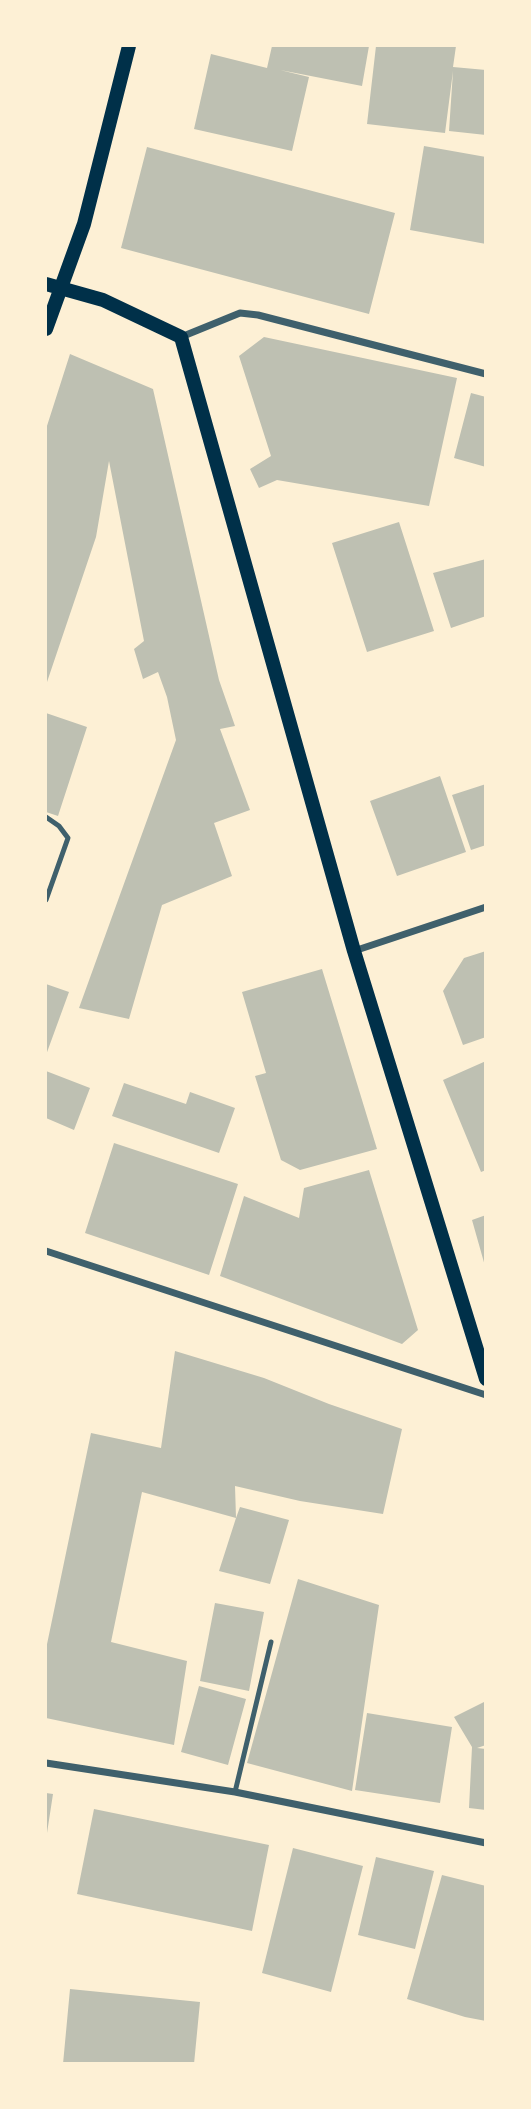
<!DOCTYPE html>
<style>
body{margin:0}
#map{position:relative;width:531px;height:2109px;overflow:hidden;background:#fdf0d5;font-family:"Space Grotesk",sans-serif}
canvas{display:block}
.frame{position:absolute;inset:0;border:47px solid #fdf0d5;pointer-events:none}
</style>
<div id="map">
<canvas width="531" height="2109"></canvas>
<div class="frame"></div>
</div>
<script>
const context = document.querySelector('canvas').getContext('2d');
context.lineJoin = 'round';
function fill(path, color) { context.fillStyle = color; context.fill(path, 'evenodd'); }
const poly = rows => new Path2D(rows.map(r => 'M' + r).join(''));
function strokePath(path, color, width, dash) { context.strokeStyle = color; context.lineWidth = width; context.lineCap = dash ? 'butt' : 'round'; context.setLineDash(dash || []); context.stroke(path); }
fill(poly([
 [272,46,369,46,362,86,280,70,309,77,292,151,194,129,211,54,267,68],
 [376,46,456,46,453,67,486,70,486,135,449,131,453,71,445,133,367,124],
 [424,146,486,157,486,244,410,230],
 [147,147,395,213,369,314,121,248],
 [264,337,457,378,429,506,277,480,259,488,250,469,271,456,239,356],
 [70,354,153,389,219,680,235,726,220,729,250,810,214,823,232,876,162,905,129,1019,79,1008,176,740,167,697,158,672,143,679,134,649,144,641,109,461,96,537,46,685,46,429],
 [471,393,486,397,486,467,454,458],
 [399,522,434,631,367,652,332,543],
 [486,559,486,616,451,628,433,573],
 [46,713,87,727,58,816,46,812],
 [440,776,466,852,397,876,370,801],
 [486,784,486,845,471,850,452,795],
 [486,951,486,1037,463,1045,443,991,464,958],
 [322,969,377,1149,300,1170,281,1160,255,1076,266,1073,242,992],
 [46,984,69,992,46,1055],
 [486,1061,486,1170,481,1172,443,1080],
 [46,1071,90,1088,74,1130,46,1118],
 [124,1083,186,1104,190,1092,235,1108,219,1153,112,1116],
 [114,1143,238,1184,209,1275,85,1233],
 [369,1170,418,1330,402,1344,220,1276,244,1196,299,1218,304,1188],
 [486,1215,486,1266,485,1266,472,1220],
 [175,1351,264,1378,329,1404,402,1429,383,1514,300,1501,235,1486,236,1518,240,1507,289,1520,270,1584,219,1571,236,1518,142,1492,111,1642,187,1661,174,1745,46,1718,46,1649,91,1433,161,1448],
 [298,1579,379,1605,352,1791,247,1763],
 [215,1603,264,1612,249,1691,200,1681],
 [199,1686,246,1699,228,1765,181,1752],
 [486,1701,486,1745,477,1748,486,1749,486,1810,469,1808,472,1747,454,1717],
 [367,1713,452,1727,440,1803,355,1790],
 [46,1793,53,1794,47,1833,46,1833],
 [94,1809,269,1845,252,1931,77,1894],
 [293,1848,363,1866,331,1992,262,1973],
 [376,1857,434,1871,415,1949,358,1935],
 [442,1875,486,1886,486,2021,465,2017,407,1999],
 [70,1989,200,2002,194,2064,63,2064]
]), '#bec0b2');
strokePath(poly([
 [46,817,59,826,68,838,46,900],
 [235,1792,271,1642]
]), '#3f606c', 5);
strokePath(poly([
 [181,337,240,313,258,315,486,374],
 [354,951,486,907],
 [46,1251,486,1395],
 [46,1763,235,1792,486,1843]
]), '#3f606c', 7);
strokePath(poly([
 [46,284,103,300,181,337,354,951,486,1379],
 [46,329,84,224,129,46]
]), '#003049', 14);
</script>
